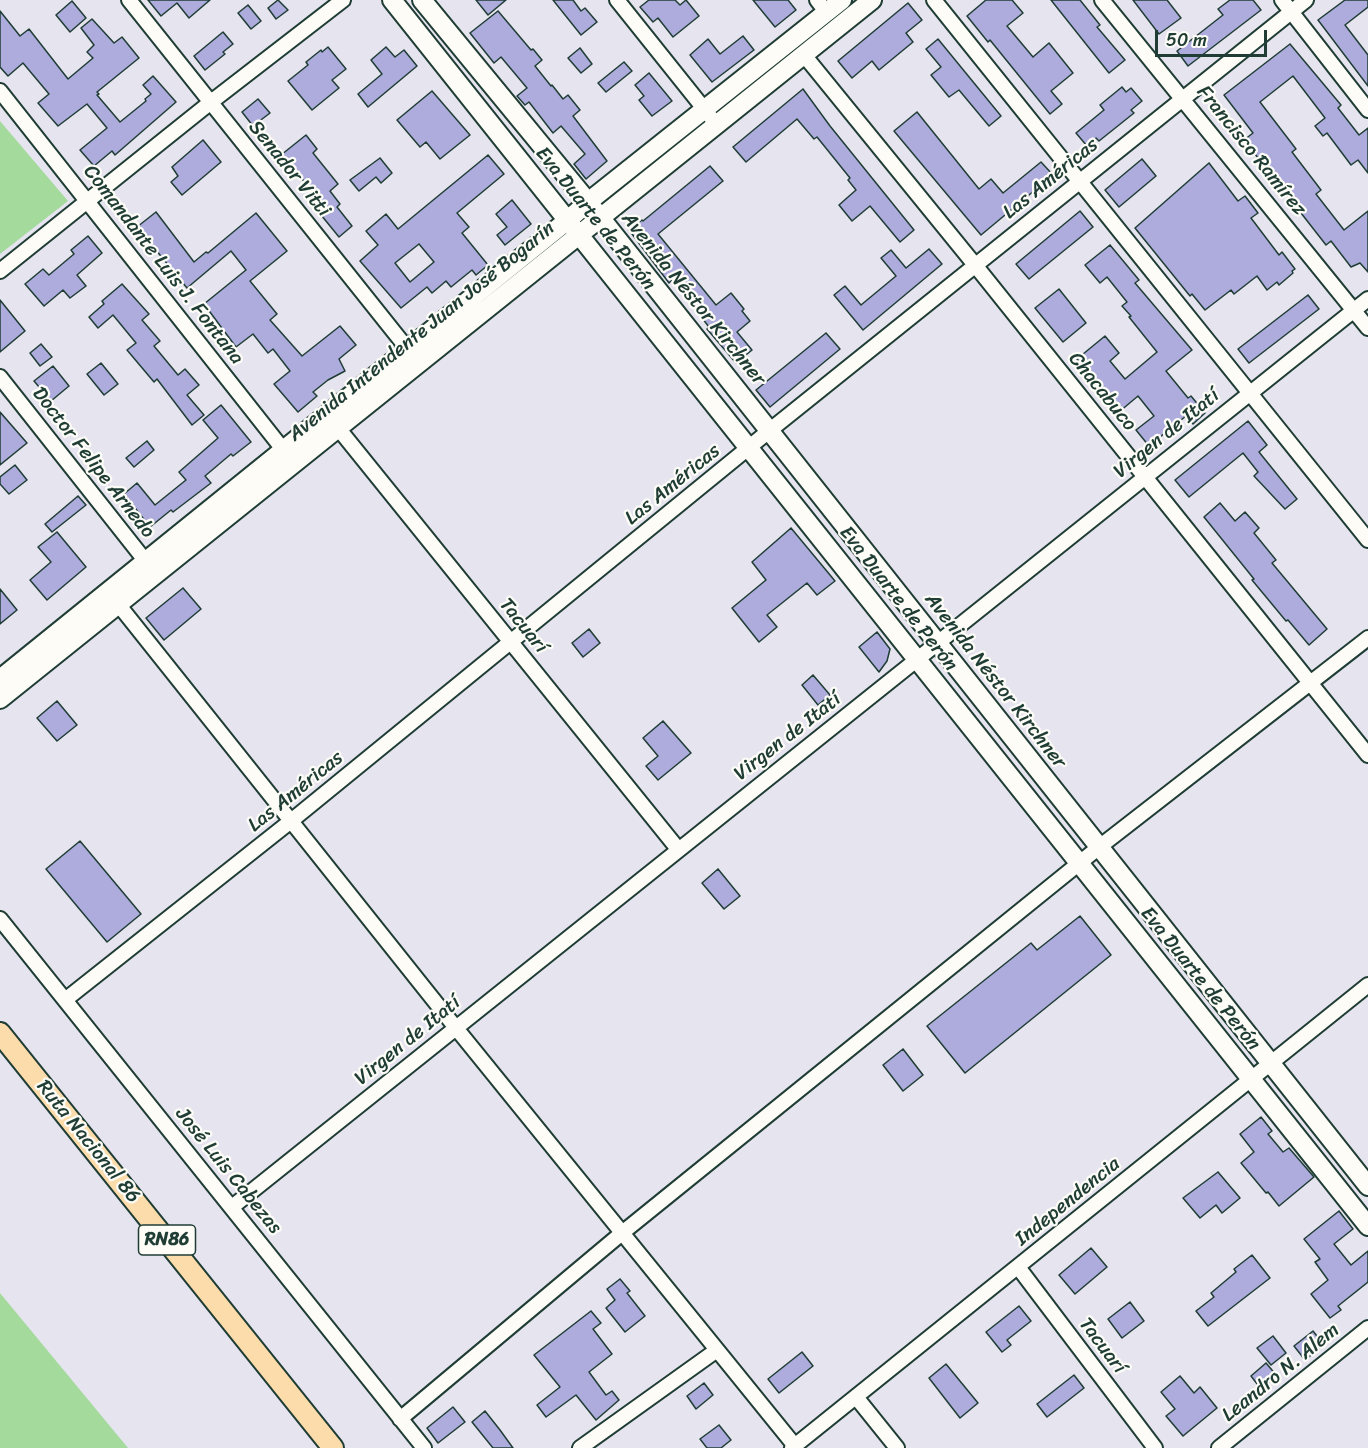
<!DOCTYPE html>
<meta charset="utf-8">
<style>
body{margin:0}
#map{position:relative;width:1368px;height:1448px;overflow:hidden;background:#e5e4ef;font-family:Sriracha,sans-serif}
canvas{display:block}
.scale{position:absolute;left:1155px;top:30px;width:112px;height:27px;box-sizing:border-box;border:3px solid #1f3d34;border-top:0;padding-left:8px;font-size:18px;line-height:21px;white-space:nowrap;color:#1f3d34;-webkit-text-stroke:4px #fdfcf7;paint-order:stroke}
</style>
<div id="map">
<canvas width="1368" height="1448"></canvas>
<div class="scale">50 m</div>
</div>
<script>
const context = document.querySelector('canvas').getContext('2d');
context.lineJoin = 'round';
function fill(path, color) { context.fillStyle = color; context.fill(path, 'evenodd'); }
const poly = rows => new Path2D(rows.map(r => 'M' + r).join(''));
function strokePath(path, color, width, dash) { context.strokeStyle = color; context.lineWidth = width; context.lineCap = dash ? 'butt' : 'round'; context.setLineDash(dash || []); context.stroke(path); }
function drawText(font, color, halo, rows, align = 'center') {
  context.font = font + ' Sriracha,sans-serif'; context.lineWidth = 4.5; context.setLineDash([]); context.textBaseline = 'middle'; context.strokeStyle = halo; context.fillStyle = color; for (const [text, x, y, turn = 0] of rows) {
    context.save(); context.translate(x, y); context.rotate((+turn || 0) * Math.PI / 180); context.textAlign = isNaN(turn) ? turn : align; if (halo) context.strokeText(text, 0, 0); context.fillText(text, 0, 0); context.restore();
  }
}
fill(poly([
 [0,121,68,201,0,254],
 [0,1293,128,1448,0,1448]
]), '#a5da9d');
const building = poly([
 [148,0,210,0,189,18,177,3,161,16,148,0],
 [278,0,288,10,276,19,268,8,278,0],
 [476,0,506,0,488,15,476,0],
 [553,0,573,0,581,11,585,8,597,22,581,35,553,0],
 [649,0,675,0,680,5,686,0,699,16,673,37,658,18,653,22,640,7,649,0],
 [753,0,788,0,796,10,775,27,753,0],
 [986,0,1012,0,1023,13,1007,26,1033,57,1049,43,1073,73,1051,91,1062,104,1050,114,990,40,988,42,967,16,986,0],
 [1051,0,1080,0,1100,25,1097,27,1125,60,1109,73,1051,0],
 [1133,0,1167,0,1181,18,1159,34,1133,0],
 [1230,0,1253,0,1261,10,1188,66,1177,51,1223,15,1218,9,1230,0],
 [1345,0,1368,0,1368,7,1345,25,1368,55,1368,86,1318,20,1345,0],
 [72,1,86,18,70,32,56,15,72,1],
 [908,3,922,20,906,33,913,42,879,70,872,61,852,78,838,61,908,3],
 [248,5,261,21,251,29,238,13,248,5],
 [0,11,20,36,29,29,68,79,93,58,87,52,94,45,81,28,92,19,114,43,122,37,139,58,97,92,99,94,97,95,120,122,146,101,145,99,151,94,143,85,153,76,176,102,115,155,112,151,94,166,80,150,107,128,87,104,58,126,38,103,49,94,23,63,8,76,0,67,0,11],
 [498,11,531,50,533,49,542,60,535,66,551,86,552,85,563,99,568,95,580,110,573,116,607,161,586,179,574,164,585,154,561,126,553,133,529,102,525,105,517,96,527,88,501,57,494,63,470,33,498,11],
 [223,32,233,44,223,52,225,54,205,70,194,56,223,32],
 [743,36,754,50,712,82,690,55,708,39,720,54,743,36],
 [938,39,1001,116,989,126,959,90,949,97,931,75,941,67,926,49,938,39],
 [1290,44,1341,105,1338,108,1359,135,1368,128,1368,173,1358,160,1351,165,1327,133,1323,136,1315,126,1325,118,1293,76,1260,102,1296,149,1292,152,1321,190,1316,194,1344,230,1368,211,1368,272,1360,263,1351,267,1331,241,1326,245,1244,140,1253,133,1224,95,1290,44],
 [328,47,346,69,332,80,339,88,312,110,288,81,308,65,306,62,321,50,322,52,328,47],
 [386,47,395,57,404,50,417,66,368,107,358,94,382,74,371,60,386,47],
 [580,48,592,64,581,73,568,58,580,48],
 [624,62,632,71,606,92,598,83,624,62],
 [649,73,672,101,652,116,639,100,644,96,635,85,649,73],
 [1122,87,1126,92,1131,88,1142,101,1131,110,1134,113,1099,141,1096,138,1087,146,1076,133,1104,110,1100,105,1122,87],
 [803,89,830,126,914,230,900,242,870,206,852,221,839,205,856,190,848,180,850,178,817,137,814,139,797,119,746,162,733,147,803,89],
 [432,91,470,135,440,159,426,142,420,147,397,120,432,91],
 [258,99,270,113,253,126,242,112,258,99],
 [917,112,979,189,991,179,1003,193,1041,162,1053,175,981,235,894,131,917,112],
 [306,135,317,149,313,153,338,184,330,191,340,204,337,207,352,226,339,237,317,210,324,204,281,155,306,135],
 [203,140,221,162,182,195,171,182,178,176,172,167,203,140],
 [488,155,504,174,457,213,469,227,462,233,488,265,476,275,472,270,451,287,446,281,432,293,427,287,401,308,360,261,378,245,366,231,386,214,398,229,488,155],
 [419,244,434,262,410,282,395,263,419,244],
 [380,158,392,173,381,183,376,177,359,191,350,180,380,158],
 [1142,159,1156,176,1119,207,1105,190,1142,159],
 [1209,163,1238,201,1245,196,1258,213,1251,218,1279,255,1282,252,1295,269,1292,271,1293,273,1279,285,1277,282,1267,290,1257,276,1234,294,1231,290,1205,310,1192,294,1190,296,1135,228,1209,163],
 [710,166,723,181,658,234,716,305,731,293,744,309,742,311,750,321,737,332,752,350,736,363,707,329,709,327,692,305,672,280,669,283,629,230,642,220,643,221,710,166],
 [512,200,531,224,505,245,497,235,507,227,496,214,512,200],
 [1080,211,1093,227,1029,279,1016,264,1080,211],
 [156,212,194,262,206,252,208,253,256,213,287,251,250,281,277,314,270,320,302,356,340,326,356,345,339,359,345,371,328,380,313,392,317,396,298,412,274,384,290,371,273,349,268,353,253,334,236,347,204,304,246,270,231,251,187,288,137,227,156,212],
 [88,236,102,253,77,275,86,286,70,298,63,290,44,306,25,284,43,269,49,275,74,254,71,250,88,236],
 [1110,245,1139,280,1135,283,1192,350,1166,371,1188,398,1191,396,1205,413,1193,424,1186,416,1149,446,1136,430,1154,416,1138,396,1119,412,1077,359,1105,336,1119,353,1110,361,1125,379,1157,352,1129,317,1131,316,1122,306,1127,302,1107,277,1100,283,1085,265,1110,245],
 [929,249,942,264,863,330,834,295,845,286,861,305,896,276,881,258,891,250,906,268,929,249],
 [122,284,149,314,142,320,160,341,154,346,178,375,185,369,199,385,187,395,204,415,192,425,157,379,154,382,127,350,136,343,113,315,98,328,89,317,104,304,102,301,122,284],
 [1059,289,1086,323,1063,342,1035,308,1059,289],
 [1308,295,1319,309,1249,363,1238,349,1308,295],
 [0,300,25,331,0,352,0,300],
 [826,333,840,349,770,407,756,390,826,333],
 [41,344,52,357,40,366,30,353,41,344],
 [101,363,118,384,104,395,87,374,101,363],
 [53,366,69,386,51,401,34,381,53,366],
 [221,405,251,442,233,456,231,454,205,476,211,483,173,512,171,510,150,527,124,494,137,483,155,505,186,480,179,472,218,438,203,420,221,405],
 [0,412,27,443,0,465,0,412],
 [1248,421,1267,445,1259,452,1297,499,1285,509,1254,476,1258,472,1243,453,1189,497,1175,480,1248,421],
 [147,441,154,450,134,467,126,458,147,441],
 [15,465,27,480,9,494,0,484,0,477,15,465],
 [78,496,86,505,52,532,45,524,78,496],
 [1220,503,1235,521,1245,512,1259,528,1254,533,1276,560,1272,563,1327,629,1309,645,1288,620,1286,621,1252,580,1254,579,1204,517,1220,503],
 [791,528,835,581,817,595,807,583,767,615,777,627,759,642,732,608,766,580,752,562,791,528],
 [57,532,86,567,47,600,30,580,51,562,38,547,57,532],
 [183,588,201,609,164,640,146,618,183,588],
 [0,589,17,610,0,624,0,589],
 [589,629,600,643,583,657,572,643,589,629],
 [877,632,890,649,887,661,879,672,859,647,877,632],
 [813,675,830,695,818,705,802,685,813,675],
 [57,701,77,725,57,741,37,718,57,701],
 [663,721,691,753,658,780,646,766,658,756,643,738,663,721],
 [80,841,141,914,107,942,46,869,80,841],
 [718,869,740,896,724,909,702,883,718,869],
 [1080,916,1111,955,965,1073,927,1026,1031,943,1037,950,1080,916],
 [903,1049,923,1075,903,1091,883,1065,903,1049],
 [1261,1117,1272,1131,1268,1134,1283,1152,1289,1148,1314,1177,1279,1206,1268,1192,1266,1193,1241,1163,1254,1152,1240,1134,1261,1117],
 [1218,1172,1240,1198,1222,1213,1216,1205,1200,1218,1183,1198,1218,1172],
 [1339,1211,1353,1229,1334,1244,1351,1265,1368,1251,1368,1282,1338,1306,1341,1310,1330,1318,1311,1294,1328,1280,1315,1262,1320,1259,1304,1239,1339,1211],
 [1091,1248,1107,1267,1075,1294,1059,1275,1091,1248],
 [1252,1255,1270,1278,1208,1326,1196,1311,1214,1297,1211,1293,1236,1272,1234,1269,1252,1255],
 [620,1279,630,1291,627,1293,645,1316,625,1332,606,1308,615,1300,607,1289,620,1279],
 [1130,1302,1144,1321,1122,1338,1108,1319,1130,1302],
 [1019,1306,1031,1321,1007,1340,1011,1345,1002,1352,986,1332,1019,1306],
 [591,1311,601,1323,593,1329,612,1354,589,1372,606,1395,612,1391,619,1400,596,1420,576,1395,546,1417,537,1405,560,1387,534,1355,591,1311],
 [1313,1331,1324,1345,1305,1360,1294,1346,1313,1331],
 [1273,1336,1286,1353,1271,1365,1257,1348,1273,1336],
 [802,1352,813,1366,779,1393,768,1379,802,1352],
 [1266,1363,1277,1376,1261,1389,1251,1376,1266,1363],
 [946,1364,978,1403,960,1418,929,1378,946,1364],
 [1074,1375,1084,1388,1047,1417,1037,1404,1074,1375],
 [1180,1376,1194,1393,1200,1387,1217,1408,1183,1436,1166,1416,1175,1409,1161,1392,1180,1376],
 [704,1383,713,1395,696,1409,687,1396,704,1383],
 [453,1407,465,1422,438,1443,427,1428,453,1407],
 [485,1411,500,1430,513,1448,493,1448,472,1422,485,1411],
 [719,1425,731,1440,721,1448,707,1448,700,1439,719,1425]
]);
fill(building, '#adacdd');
strokePath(building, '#1f3d34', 1.5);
const street = poly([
 [129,0,414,357],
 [617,0,717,125],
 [817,0,827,13],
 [934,0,1368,540],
 [1102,0,1368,328],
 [1282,0,1368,110],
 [804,55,975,265,1368,755],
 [0,91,289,457],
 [0,271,211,102,343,0],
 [0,377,151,568],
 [338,428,678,849],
 [118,604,456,1028,795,1446],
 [0,919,424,1448],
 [65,1000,291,821,769,431,1306,0],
 [232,1207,1368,299],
 [1018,1267,1155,1448],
 [856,1397,897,1448],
 [400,1419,622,1233,1098,848,1368,638],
 [580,1448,717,1350],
 [792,1448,1368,985],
 [1219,1448,1368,1328]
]);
const secondary = poly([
 [392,0,1368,1226],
 [422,0,588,202,1368,1186],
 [0,679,568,220,588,202,842,0],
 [0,699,872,0]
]);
const primary = poly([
 [0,1033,333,1448]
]);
strokePath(street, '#1f3d34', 18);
strokePath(secondary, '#1f3d34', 22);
strokePath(primary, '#1f3d34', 24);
strokePath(street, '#fdfcf7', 14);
strokePath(secondary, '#fdfcf7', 18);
strokePath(primary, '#fddcac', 20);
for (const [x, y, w] of [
 [167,1240,57]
]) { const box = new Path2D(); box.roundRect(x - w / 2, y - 15, w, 30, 4.5); context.fillStyle = '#fdfcf7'; context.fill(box); strokePath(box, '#1f3d34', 1.5); }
drawText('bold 18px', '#1f3d34', null, [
 ["RN86",167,1240]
]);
drawText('20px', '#1f3d34', '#fdfcf7', [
 ["Francisco Ramírez",1251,151,51],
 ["Senador Vitti",289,169,51],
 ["Las Américas",1051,179,-39],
 ["Eva Duarte de Perón",595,219,51],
 ["Comandante Luis J. Fontana",163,265,52],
 ["Avenida Néstor Kirchner",693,299,51],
 ["Avenida Intendente Juan José Bogarín",422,332,-39],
 ["Chacabuco",1102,392,51],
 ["Virgen de Itatí",1167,434,-39],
 ["Doctor Felipe Arnedo",93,463,52],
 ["Las Américas",673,485,-39],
 ["Eva Duarte de Perón",898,599,52],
 ["Tacuarí",523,626,51],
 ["Avenida Néstor Kirchner",995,681,52],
 ["Virgen de Itatí",788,737,-38],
 ["Las Américas",296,792,-39],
 ["Eva Duarte de Perón",1200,979,51],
 ["Virgen de Itatí",408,1041,-39],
 ["Ruta Nacional 86",88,1142,51],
 ["José Luis Cabezas",228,1171,51],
 ["Independencia",1068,1202,-39],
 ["Tacuarí",1102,1346,53],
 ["Leandro N. Alem",1281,1373,-39]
]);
</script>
